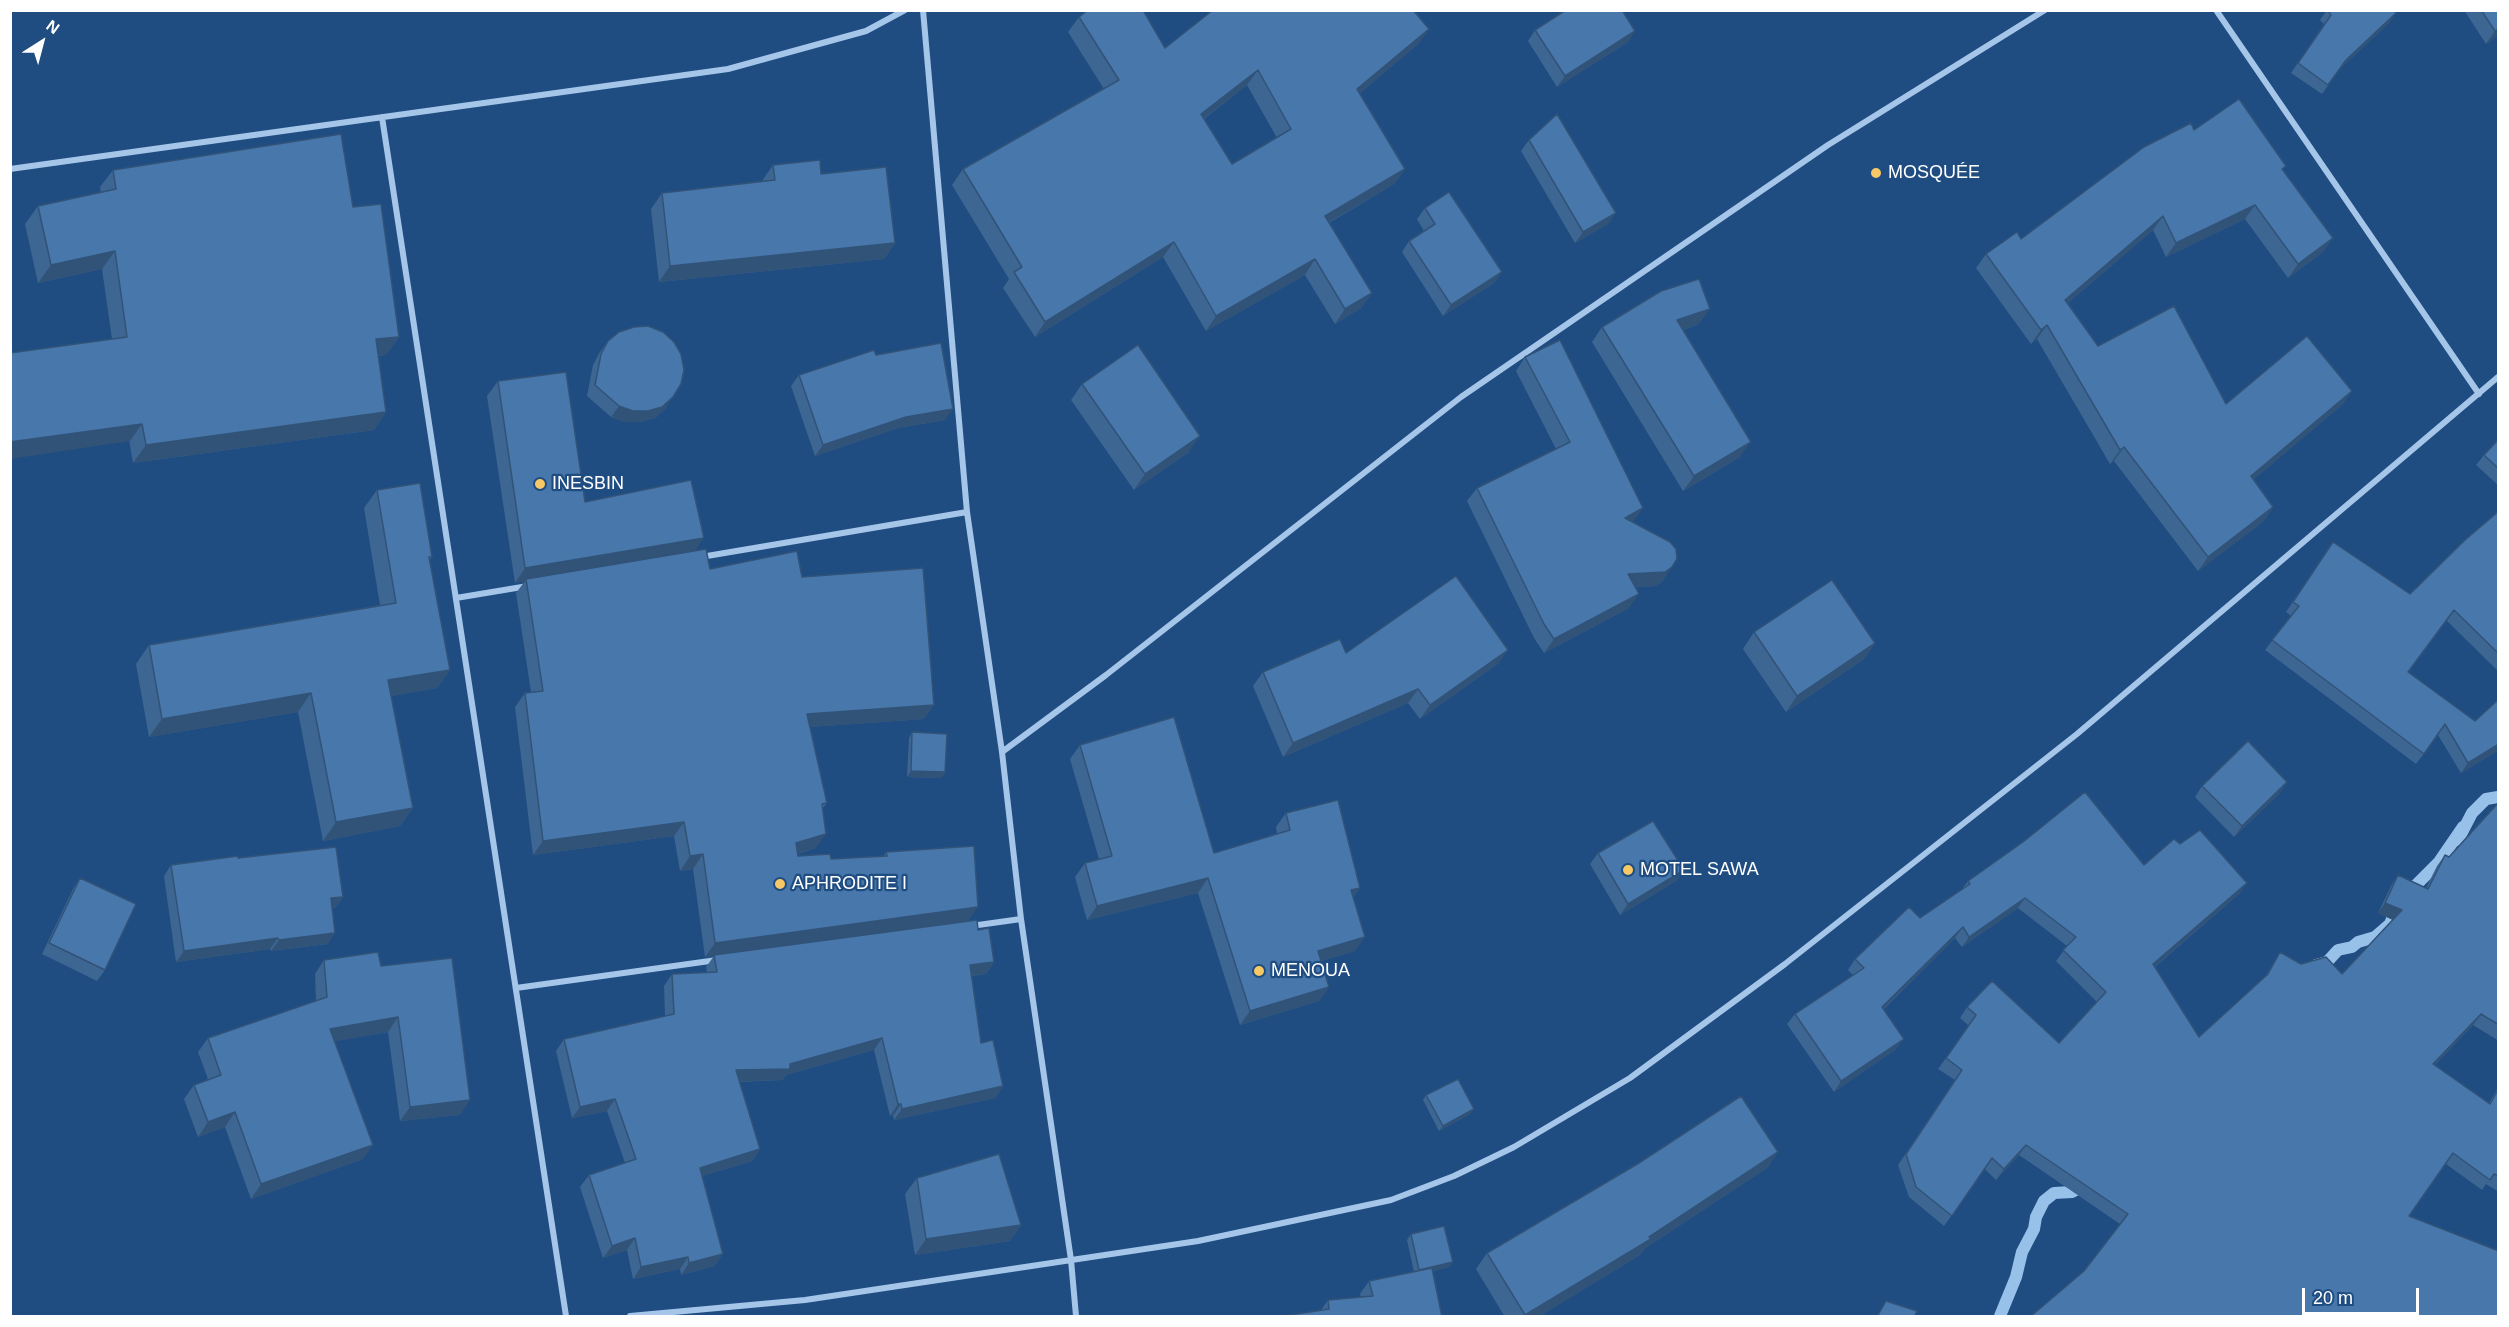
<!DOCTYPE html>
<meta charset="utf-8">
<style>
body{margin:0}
#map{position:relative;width:2509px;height:1327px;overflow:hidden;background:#1f4d82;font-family:Arial,sans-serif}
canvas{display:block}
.frame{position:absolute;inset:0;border:12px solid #fff;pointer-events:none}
.north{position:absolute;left:12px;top:12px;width:60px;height:60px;-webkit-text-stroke:4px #1f4d82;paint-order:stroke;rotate:36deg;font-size:16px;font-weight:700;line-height:24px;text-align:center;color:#fff}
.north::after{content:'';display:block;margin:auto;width:21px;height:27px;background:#fff;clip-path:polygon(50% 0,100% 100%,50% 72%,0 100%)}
.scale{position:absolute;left:2302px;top:1288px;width:117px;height:27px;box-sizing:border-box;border:3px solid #fff;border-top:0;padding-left:8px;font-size:18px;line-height:21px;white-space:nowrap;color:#fff;-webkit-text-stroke:4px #1f4d82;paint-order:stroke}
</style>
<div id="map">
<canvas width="2509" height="1327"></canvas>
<div class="frame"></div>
<div class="north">N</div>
<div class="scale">20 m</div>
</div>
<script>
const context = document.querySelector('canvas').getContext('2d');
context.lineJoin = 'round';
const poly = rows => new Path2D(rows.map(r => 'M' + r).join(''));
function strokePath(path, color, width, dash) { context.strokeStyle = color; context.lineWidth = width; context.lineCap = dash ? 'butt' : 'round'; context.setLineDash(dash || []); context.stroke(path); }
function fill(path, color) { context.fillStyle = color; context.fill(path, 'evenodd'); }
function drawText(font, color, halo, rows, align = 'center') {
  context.font = font + ' Arial,sans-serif'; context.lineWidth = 4.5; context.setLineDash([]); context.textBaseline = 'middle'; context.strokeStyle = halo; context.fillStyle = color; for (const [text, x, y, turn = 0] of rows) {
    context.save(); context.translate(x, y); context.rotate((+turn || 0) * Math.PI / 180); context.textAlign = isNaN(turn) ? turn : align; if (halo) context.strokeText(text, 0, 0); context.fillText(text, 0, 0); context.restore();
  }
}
strokePath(poly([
 [2316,965,2327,962,2338,950,2352,947,2358,942,2375,937,2390,924,2396,909,2405,896,2439,862,2463,827,2458,840,2472,813,2486,799,2498,797],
 [2000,1316,2016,1277,2022,1252,2034,1229,2036,1217,2044,1201,2054,1193,2072,1192,2085,1185]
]), '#98c1ea', 12);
strokePath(poly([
 [923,10,967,512,1002,752,1021,919,1071,1260,1076,1316],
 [2216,10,2479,394],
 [382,117,566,1316],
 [10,169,728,69,866,31,905,10],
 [701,557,967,512],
 [456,598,528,586],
 [1002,752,1106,675,1461,397,1828,145,2045,10],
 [971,926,1021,919],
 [516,988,717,960],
 [630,1316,805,1300,1198,1241,1391,1200,1454,1176,1514,1147,1630,1078,1785,964,2077,734,2498,377]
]), '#a5c6e9', 6);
fill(poly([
 [2327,10,2390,22,2340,69,2322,94,2291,73,2324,24,2320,20],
 [2464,10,2499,10,2499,35,2486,44],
 [1079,17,1165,48,1429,29,1418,44,1359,94,1405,169,1394,184,1329,223,1372,293,1361,308,1335,324,1305,275,1206,331,1163,257,1035,337,1003,288,1009,279,952,185,963,169,1104,89,1068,32],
 [1247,85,1277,138,1232,164,1204,119],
 [1535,30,1628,42,1557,87,1528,41],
 [2194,130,2283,170,2323,252,2288,278,2245,219,2166,257,2153,230,2068,303,2098,346,2226,404,2352,391,2342,405,2254,479,2273,507,2264,521,2198,571,2114,461,2110,464,2037,339,2031,344,1976,268,1986,254,2021,239],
 [1529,140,1608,224,1575,243,1521,151],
 [773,165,821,174,895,243,884,259,659,282,651,209,662,193,762,181],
 [113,170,353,207,399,337,386,355,378,356,386,412,374,430,133,463,112,339,102,269,38,283,25,224,38,206,101,193,100,187],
 [1425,208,1502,272,1494,283,1443,316,1402,252,1409,241,1424,231,1417,219],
 [1699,324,1683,330,1740,457,1683,491,1592,342,1602,327],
 [608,341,666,408,655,418,640,422,625,422,611,417,587,396,593,365,600,352],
 [876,355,945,420,898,428,815,456,791,386,799,375],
 [1525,357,1632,522,1663,581,1656,586,1635,587,1629,608,1544,653,1534,638,1467,501,1477,488,1556,449,1516,371],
 [498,381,585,502,695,550,710,569,802,577,924,719,810,727,827,803,822,809,816,848,798,854,798,856,831,859,884,856,886,852,978,930,994,962,986,974,972,976,981,1043,1003,1086,995,1098,894,1120,893,1116,890,1116,874,1050,786,1075,782,1080,739,1082,760,1149,752,1161,702,1176,715,1266,681,1275,680,1269,633,1279,627,1250,603,1258,580,1187,589,1175,625,1163,607,1111,572,1118,556,1051,564,1039,665,1016,664,986,672,974,707,973,706,967,714,956,705,957,693,869,680,871,674,836,533,855,515,707,525,693,531,692,516,593,525,581,515,583,487,396],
 [1082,384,1189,452,1134,490,1071,400],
 [2499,439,2499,486,2476,465,2484,455],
 [377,490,432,557,429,561,450,670,437,688,391,696,413,808,400,826,323,841,298,712,149,737,136,664,149,645,380,605,364,508],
 [2499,511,2499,672,2446,620,2408,673,2475,721,2499,699,2499,750,2461,773,2438,735,2416,764,2265,650,2291,616,2286,612,2333,542,2410,594],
 [1754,632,1875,643,1864,659,1786,712,1743,649],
 [1346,653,1499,663,1420,719,1408,703,1283,757,1253,686,1263,672],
 [912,732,945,772,941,778,907,777,909,738],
 [1080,745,1214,853,1277,834,1276,827,1286,813,1354,897,1355,951,1321,961,1329,987,1319,1001,1240,1025,1198,893,1087,920,1075,877,1085,863,1099,859,1070,759],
 [2202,786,2280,793,2234,837,2195,797],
 [2499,802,2499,1041,2473,1025,2435,1065,2489,1103,2499,1086,2499,1192,2486,1184,2482,1190,2446,1164,2084,1271,2120,1224,2019,1155,1996,1180,1985,1169,1944,1226,1909,1197,1898,1165,1955,1080,1938,1069,1969,1026,1960,1018,1967,1007,2059,1043,2097,1002,2056,961,2067,946,2018,908,1962,947,1955,938,1884,1009,1896,1049,1834,1092,1787,1024,1795,1014,1853,975,1848,970,1855,959,1920,918,1962,889,1968,881,2144,865,2240,893,2155,967,2199,1037,2265,977,2280,952,2301,964,2342,974,2393,920,2378,913,2391,886,2398,875,2426,888,2437,866,2445,855,2449,857],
 [1598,853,1684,870,1676,881,1620,915,1590,864],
 [238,858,343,897,335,908,332,908,328,944,271,951,270,949,176,962,164,876,171,865],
 [80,878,105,970,97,981,42,954,73,889],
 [324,960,381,966,460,1115,400,1121,388,1032,335,1041,363,1159,251,1199,225,1127,198,1137,184,1099,194,1085,208,1079,198,1052,208,1038,316,1001,315,974],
 [1426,1095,1470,1114,1439,1131,1423,1100],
 [1778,1152,1767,1168,1644,1249,1640,1255,1538,1317,1505,1317,1476,1269,1487,1253],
 [917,1178,1021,1225,1010,1241,915,1255,905,1194],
 [1411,1234,1453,1262,1449,1267,1433,1271,1442,1317,1321,1310,1328,1300,1361,1297,1360,1294,1369,1281,1414,1272,1407,1240]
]), '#3d6693');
fill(poly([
 [2396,13,2390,22,2340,69,2346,60],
 [1429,29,1418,44,1346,105,1357,89],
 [2499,29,2499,35,2486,44,2495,31],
 [1635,31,1628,42,1557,87,1565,76],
 [1258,70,1247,85,1190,129,1201,114],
 [1405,169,1394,184,1314,231,1325,216],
 [2255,205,2245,219,2166,257,2176,243],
 [1616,213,1608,224,1575,243,1583,232],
 [2163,216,2153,230,2055,314,2065,300],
 [2333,238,2323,252,2288,278,2298,264],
 [1174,242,1163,257,1035,337,1045,322],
 [895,243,884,259,659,282,670,266],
 [115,251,102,269,38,283,51,265],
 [1315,259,1305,275,1206,331,1216,316],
 [1502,272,1494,283,1443,316,1451,305],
 [1372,293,1361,308,1335,324,1345,309],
 [1710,309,1699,324,1666,336,1677,320],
 [2047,325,2037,339,2031,344,2041,330],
 [399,337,386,355,364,357,376,339],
 [2352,391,2342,405,2241,490,2251,476],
 [673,397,666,408,655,418,640,422,625,422,611,417,619,406],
 [953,409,945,420,898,428,815,456,823,445,906,417],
 [386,412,374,430,133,463,146,445],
 [142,424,130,441,10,459,10,442],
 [1200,436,1189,452,1134,490,1145,474],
 [1751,442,1740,457,1683,491,1694,476],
 [2124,447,2114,461,2110,464,2120,450],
 [2273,507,2264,521,2198,571,2208,557],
 [1643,508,1633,522,1616,532,1625,518],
 [704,538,693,553,526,579,525,581,515,583,525,568],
 [1672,567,1663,581,1656,586,1618,588,1628,574],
 [1639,594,1629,608,1544,653,1554,639],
 [1875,643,1864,659,1786,712,1797,696],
 [1508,650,1499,663,1420,719,1430,705],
 [450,670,437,688,375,699,388,680],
 [1418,689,1408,703,1283,757,1293,743],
 [311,693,298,712,149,737,162,719],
 [934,705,924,719,797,728,807,714],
 [2499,744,2499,750,2461,773,2468,763],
 [911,771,945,772,941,778,907,777],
 [2287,782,2280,793,2234,837,2242,826],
 [413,808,400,826,323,841,336,822],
 [684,822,674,836,533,855,543,841],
 [826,834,816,848,786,857,796,843],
 [703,854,693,869,680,871,690,856],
 [1684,870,1676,881,1620,915,1628,904],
 [1208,878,1198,893,1087,920,1097,906],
 [2247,883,2240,893,2145,975,2153,964],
 [1360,888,1350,902,1351,890],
 [343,897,335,908,323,909,331,898],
 [2025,898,2018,908,1962,947,1969,937],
 [2385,903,2402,910,2395,921,2378,913],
 [978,907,968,921,705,957,715,943],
 [1963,927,1955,938,1875,1017,1882,1007],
 [335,933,328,944,271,951,279,940],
 [1365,937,1355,951,1308,965,1318,951],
 [278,938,270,949,176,962,184,951],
 [994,962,986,974,962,977,970,965],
 [1329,987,1319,1001,1240,1025,1250,1011],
 [2481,1014,2473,1025,2425,1075,2433,1064],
 [398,1017,388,1032,320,1044,330,1029],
 [882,1038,874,1050,786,1075,782,1080,727,1082,736,1070,790,1064],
 [1904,1039,1896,1049,1834,1092,1841,1081],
 [1003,1086,995,1098,894,1120,902,1109],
 [615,1099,607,1111,572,1118,580,1107],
 [470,1100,460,1115,400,1121,410,1107],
 [898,1104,901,1104,893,1116,890,1116],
 [1474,1109,1470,1114,1439,1131,1443,1126],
 [235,1112,225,1127,198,1137,208,1122],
 [373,1145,363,1159,251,1199,261,1184],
 [2026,1145,2019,1155,1996,1180,2004,1169],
 [760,1149,752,1161,692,1179,700,1168],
 [1778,1152,1767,1168,1644,1249,1640,1255,1538,1317,1524,1317,1649,1237],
 [1021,1225,1010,1241,915,1255,926,1239],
 [635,1238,627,1250,603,1258,612,1246],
 [723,1254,715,1266,681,1275,689,1263],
 [688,1257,680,1269,633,1279,641,1267],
 [1453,1262,1449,1267,1415,1276,1419,1270]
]), '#325378');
const building = poly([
 [1088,10,1143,10,1165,48,1213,10,1413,10,1429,29,1357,89,1405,169,1325,216,1372,293,1345,309,1315,259,1216,316,1174,242,1045,322,1014,272,1022,267,963,169,1119,80,1079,17,1088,10],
 [1258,70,1291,129,1232,164,1201,114,1258,70],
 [1566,10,1622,10,1635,31,1565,76,1535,30,1566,10],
 [2327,10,2394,10,2396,13,2346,60,2328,85,2298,63,2331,15,2327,10],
 [2481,10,2499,10,2499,29,2495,31,2481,10],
 [2239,99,2286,166,2282,169,2333,238,2298,264,2255,205,2176,243,2163,216,2065,300,2098,346,2174,306,2226,404,2307,336,2352,391,2251,476,2273,507,2208,557,2124,447,2120,450,2047,325,2041,330,1986,254,2017,232,2021,239,2144,147,2191,123,2194,130,2239,99],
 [1557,114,1616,213,1583,232,1529,140,1557,114],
 [341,134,353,207,381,204,399,337,376,339,386,412,146,445,142,424,10,442,10,353,127,337,115,251,51,265,38,206,116,189,113,170,341,134],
 [820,160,821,174,886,167,895,243,670,266,662,193,775,180,773,165,820,160],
 [1449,192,1502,272,1451,305,1409,241,1435,224,1425,208,1449,192],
 [1699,279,1710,309,1677,320,1751,442,1694,476,1602,327,1661,291,1699,279],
 [648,326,663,332,674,342,681,354,684,370,681,384,673,397,662,407,648,411,633,411,619,406,595,385,601,354,608,341,619,332,634,327,648,326],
 [1560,340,1643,508,1625,518,1670,542,1676,549,1677,559,1672,567,1665,572,1628,574,1639,594,1554,639,1544,624,1477,488,1570,442,1525,357,1560,340],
 [941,343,953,409,906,417,823,445,799,375,874,350,876,355,941,343],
 [1138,345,1200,436,1145,474,1082,384,1138,345],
 [566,372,585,502,691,480,704,538,525,568,498,381,566,372],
 [2499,439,2499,469,2484,455,2499,439],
 [420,483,432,557,429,557,450,670,388,680,413,808,336,822,311,693,162,719,149,645,396,603,377,490,420,483],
 [2499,511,2499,654,2454,610,2408,672,2475,721,2499,699,2499,744,2468,763,2445,724,2424,754,2272,640,2299,606,2293,602,2333,542,2410,594,2465,540,2499,511],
 [706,549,710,569,797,551,802,577,923,568,934,705,807,714,827,803,822,804,826,834,796,843,798,856,830,854,831,859,887,856,886,852,974,846,978,907,715,943,703,854,690,856,684,822,543,841,525,693,543,691,526,579,706,549],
 [1456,576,1508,650,1430,705,1418,689,1293,743,1263,672,1340,639,1346,653,1456,576],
 [1832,580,1875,643,1797,696,1754,632,1832,580],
 [1174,717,1214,853,1290,830,1286,813,1338,800,1360,888,1351,890,1365,937,1318,951,1329,987,1250,1011,1208,878,1097,906,1085,863,1112,856,1080,745,1174,717],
 [912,732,947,734,945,772,911,771,912,732],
 [2248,741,2287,782,2242,826,2202,786,2248,741],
 [2085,792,2144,865,2174,839,2180,844,2200,830,2247,883,2153,964,2199,1037,2268,974,2280,952,2301,964,2326,957,2342,974,2402,910,2385,903,2398,875,2428,889,2445,855,2449,857,2499,802,2499,1025,2481,1014,2433,1064,2490,1104,2499,1088,2499,1176,2494,1174,2490,1180,2453,1153,2409,1216,2499,1251,2499,1317,2030,1317,2084,1271,2128,1214,2026,1145,2004,1169,1992,1158,1952,1216,1916,1187,1906,1154,1962,1070,1946,1058,1976,1015,1967,1007,1992,981,2059,1043,2106,992,2063,950,2076,937,2025,898,1969,937,1963,927,1882,1007,1904,1039,1841,1081,1795,1014,1864,968,1855,959,1909,907,1920,918,1970,884,1968,881,2023,842,2085,792],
 [1653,821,1684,870,1628,904,1598,853,1653,821],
 [336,847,343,897,331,898,335,933,279,940,278,938,184,951,171,865,238,856,238,858,336,847],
 [80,878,136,904,105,970,49,943,80,878],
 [977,920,978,930,989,928,994,962,970,965,981,1043,993,1040,1003,1086,902,1109,901,1104,898,1104,882,1038,790,1064,790,1069,736,1070,760,1149,700,1168,723,1254,689,1263,688,1257,641,1267,635,1238,612,1246,589,1175,636,1159,615,1099,580,1107,564,1039,674,1014,672,974,717,972,714,955,977,920],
 [378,952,381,966,452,958,470,1100,410,1107,398,1017,330,1029,373,1145,261,1184,235,1112,208,1122,194,1085,221,1075,208,1038,327,997,324,960,378,952],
 [1458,1079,1474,1109,1443,1126,1426,1095,1458,1079],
 [1741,1096,1778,1152,1649,1237,1651,1239,1525,1315,1487,1253,1639,1163,1741,1096],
 [999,1154,1021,1225,926,1239,917,1178,999,1154],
 [1444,1226,1453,1262,1419,1270,1411,1234,1444,1226],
 [1432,1268,1442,1317,1278,1317,1329,1309,1328,1300,1373,1296,1369,1281,1432,1268],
 [1886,1301,1917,1311,1914,1317,1877,1317,1886,1301]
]);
fill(building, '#4777ab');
strokePath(building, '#325378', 1.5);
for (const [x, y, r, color] of [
 [1876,173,6,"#f7c865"],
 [540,484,6,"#f7c865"],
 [1628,870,6,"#f7c865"],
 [780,884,6,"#f7c865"],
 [1259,971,6,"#f7c865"]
]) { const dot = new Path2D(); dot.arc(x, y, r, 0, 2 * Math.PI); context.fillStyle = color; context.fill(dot); strokePath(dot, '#1f4d82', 2); }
drawText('18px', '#fff', '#1f4d82', [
 ["MOSQUÉE",1888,173],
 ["INESBIN",552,484],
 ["MOTEL SAWA",1640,870],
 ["APHRODITE I",792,884],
 ["MENOUA",1271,971]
], 'left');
</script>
